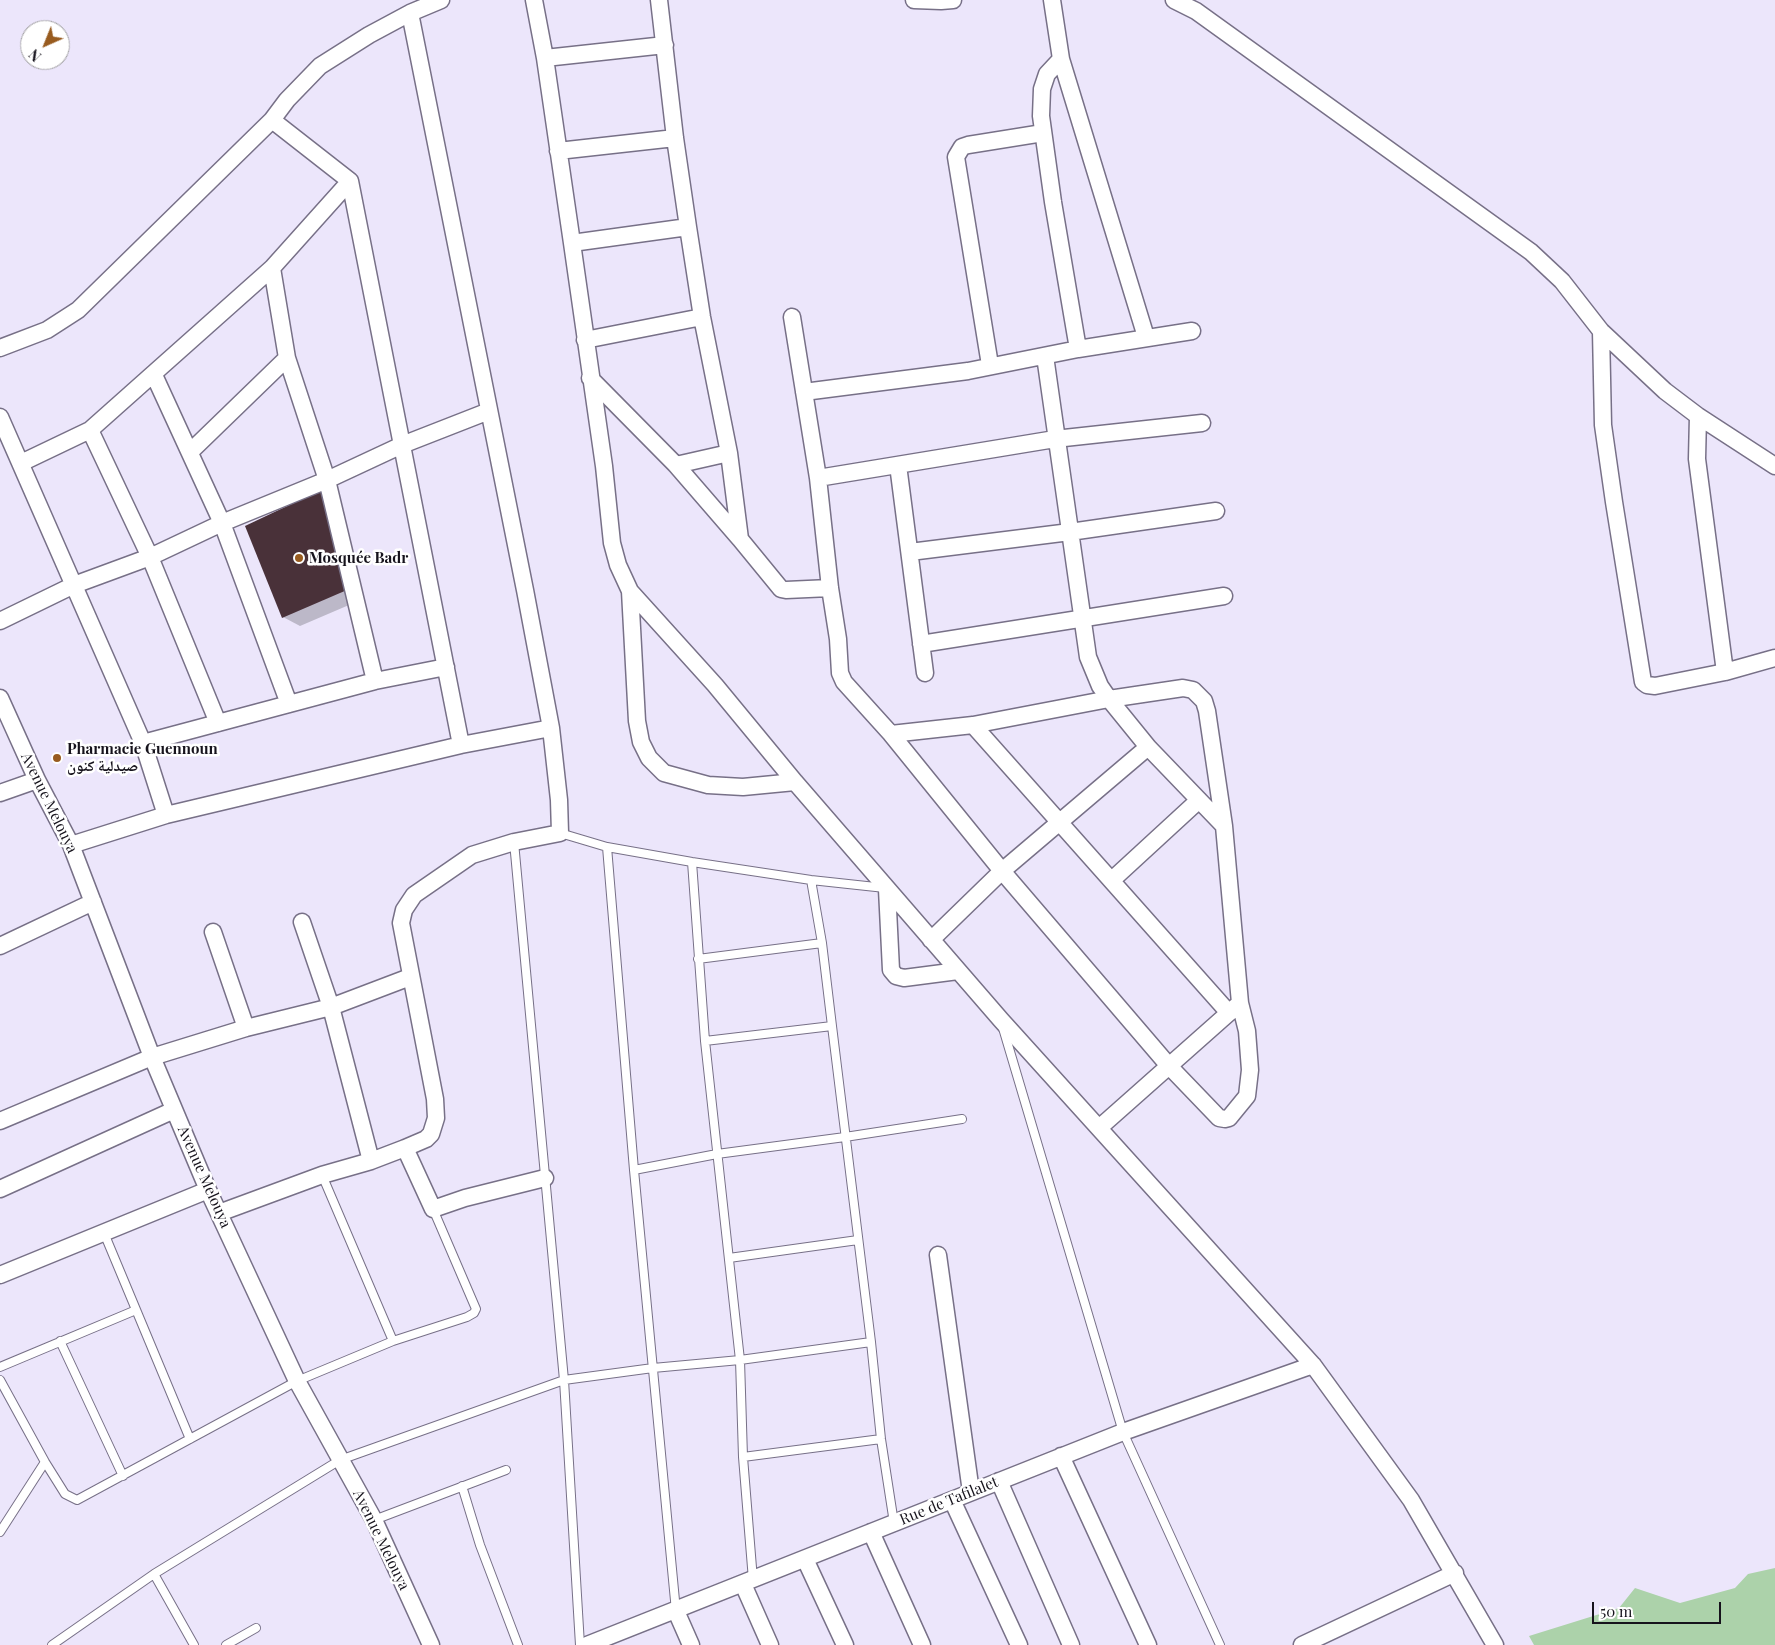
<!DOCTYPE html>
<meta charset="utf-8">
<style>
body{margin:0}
#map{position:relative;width:1775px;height:1645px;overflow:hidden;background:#ece6fb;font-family:"Playfair Display",serif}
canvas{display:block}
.north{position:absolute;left:20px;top:20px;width:50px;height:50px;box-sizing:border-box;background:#fff;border:1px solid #a2a1a4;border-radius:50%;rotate:224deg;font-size:14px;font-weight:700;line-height:20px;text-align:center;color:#16131c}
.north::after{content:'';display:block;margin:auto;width:18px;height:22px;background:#985b1f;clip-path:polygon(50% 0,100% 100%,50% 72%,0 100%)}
.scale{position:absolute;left:1592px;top:1602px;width:129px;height:22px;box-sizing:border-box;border:2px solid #16131c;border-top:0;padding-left:6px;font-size:15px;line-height:18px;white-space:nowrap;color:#16131c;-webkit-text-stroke:4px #fff;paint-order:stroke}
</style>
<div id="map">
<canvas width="1775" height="1645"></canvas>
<div class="north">N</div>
<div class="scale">50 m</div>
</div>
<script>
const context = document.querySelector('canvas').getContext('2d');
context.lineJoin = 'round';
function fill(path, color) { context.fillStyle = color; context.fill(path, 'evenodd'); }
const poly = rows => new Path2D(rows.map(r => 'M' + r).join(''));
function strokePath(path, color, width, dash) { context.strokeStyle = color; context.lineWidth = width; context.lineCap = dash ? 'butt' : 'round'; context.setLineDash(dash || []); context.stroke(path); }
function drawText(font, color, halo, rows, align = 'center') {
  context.font = font + ' "Playfair Display","Noto Naskh Arabic",serif'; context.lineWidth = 5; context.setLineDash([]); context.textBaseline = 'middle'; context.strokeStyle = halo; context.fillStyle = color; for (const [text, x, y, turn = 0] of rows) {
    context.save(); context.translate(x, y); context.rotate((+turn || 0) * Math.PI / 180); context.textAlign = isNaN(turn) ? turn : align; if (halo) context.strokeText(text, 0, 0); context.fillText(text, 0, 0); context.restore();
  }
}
fill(poly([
 [1775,1568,1775,1645,1534,1645,1529,1636,1619,1608,1635,1588,1680,1603,1735,1588,1748,1574]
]), '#acd2aa');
fill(poly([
 [340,500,363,599,300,626,283,617]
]), '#0003');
fill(poly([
 [323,489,347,590,282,618,245,526]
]), '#493139');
const service = poly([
 [560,833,607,847,692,862,811,880,885,888],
 [514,842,564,1380,580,1645],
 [607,847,634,1170,676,1611],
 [692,862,705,1041,740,1360,743,1457,753,1580],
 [811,880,822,943,832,1026,871,1342,881,1439,894,1523],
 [698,959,822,943],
 [1003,1028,1123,1432,1220,1645],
 [705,1041,832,1026],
 [634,1170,717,1154,845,1137,962,1119],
 [322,1175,393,1341],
 [104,1233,190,1439],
 [729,1258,858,1240],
 [60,1341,123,1476],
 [0,1367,136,1310],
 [0,1380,45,1462,65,1494,77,1500,297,1381,393,1341,467,1317,474,1313,476,1309,433,1209],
 [743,1457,881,1439],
 [462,1486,480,1545,518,1645],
 [374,1520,506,1470],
 [0,1532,45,1462],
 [154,1574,194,1645],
 [52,1645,154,1574,340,1460,564,1380,653,1368,740,1360,871,1342],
 [226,1645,256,1628]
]);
const minor = poly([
 [534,0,545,58,572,243,604,466,612,543,618,565,630,591,715,685,795,782,1001,1020,1313,1365,1411,1500,1495,1645],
 [659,0,675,138,688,227,702,317,729,453,740,539],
 [914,0,941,1,953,0],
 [1052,0,1061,59,1146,337],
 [1174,0,1196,11,1531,252,1562,281,1601,331,1665,391,1698,416,1775,466],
 [545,58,665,45],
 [1061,59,1047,74,1042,89,1041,116,1053,202,1078,349],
 [272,120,350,181,461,745],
 [558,151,675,138],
 [572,243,688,227],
 [272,268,287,358,327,480,375,681],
 [792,317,818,478,830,588,838,639,840,673,844,682,891,734,1002,871,1169,1066,1219,1118,1225,1119,1229,1118,1247,1096,1250,1070,1247,1031,1240,1003],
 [1601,331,1603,425,1614,502,1643,682,1647,685,1655,686,1725,672,1775,658],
 [585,340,702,317],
 [0,348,47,330,78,310,272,120,287,100,320,66,369,35,410,13,441,0],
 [1045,356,1088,657,1100,686,1109,699,1148,747,1224,826],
 [990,365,956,157,962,147,968,145,1043,133],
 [154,375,222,523,289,704],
 [590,378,676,465,740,539,781,589,786,590,830,588],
 [804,392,968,371,1078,349,1192,331],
 [1698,416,1697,459,1725,672],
 [0,417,143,743,166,815],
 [90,430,150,557,218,723],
 [190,452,287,358],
 [21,463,90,430,272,268,350,181],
 [676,465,729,453],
 [898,465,925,673],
 [818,478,1055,439,1202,423],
 [910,552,1070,532,1216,511],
 [630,591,637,721,641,742,649,758,664,773,708,785,743,787,795,782],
 [0,621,74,585,150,557,222,523,327,480,402,445,489,411],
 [921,644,1224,596],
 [0,698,37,780,71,845,152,1057,208,1190,297,1381,374,1520,431,1645],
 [973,725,1229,1013],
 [891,734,973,725,1109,699,1183,688,1193,690,1204,701,1207,711,1224,826,1240,1003,1099,1128],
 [143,743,375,681,446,667],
 [0,793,37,780],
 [71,845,166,815,461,745,551,728],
 [1112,880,1199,800],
 [887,889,891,970,896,976,904,978,958,971],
 [302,922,331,1007,371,1161],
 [213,932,246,1028],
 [931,940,1002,871,1148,747],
 [0,946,93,902],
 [0,1121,152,1057,246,1028,331,1007,410,977],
 [405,1148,433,1209,465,1198,545,1178],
 [0,1189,174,1110],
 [219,1213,322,1175,371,1161,405,1148,426,1139,431,1134,436,1118,435,1099,401,923,404,910,414,895,472,855,514,842,560,833,559,800,551,728,525,590,410,13],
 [938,1255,971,1492],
 [0,1275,208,1190],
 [1061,1456,1148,1645],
 [999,1481,1071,1645],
 [952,1500,1019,1645],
 [871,1532,922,1645],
 [805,1559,845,1645],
 [743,1584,770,1645],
 [676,1611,691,1645],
 [587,1645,1123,1432,1313,1365],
 [1302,1645,1455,1573]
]);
strokePath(service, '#777087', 10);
strokePath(minor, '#777087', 19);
strokePath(service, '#fff', 8);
strokePath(minor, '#fff', 16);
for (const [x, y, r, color] of [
 [299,558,5,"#985b1f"],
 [57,758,5,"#985b1f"]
]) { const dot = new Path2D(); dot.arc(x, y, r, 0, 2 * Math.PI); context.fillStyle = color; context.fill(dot); strokePath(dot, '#fff', 2); }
drawText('bold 15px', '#16131c', '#fff', [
 ["Mosquée Badr",309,558],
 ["Pharmacie Guennoun",67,749],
 ["صيدلية كنون",67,766]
], 'left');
drawText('15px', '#16131c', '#fff', [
 ["Avenue Melouya",49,803,64],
 ["Avenue Melouya",204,1177,66],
 ["Rue de Tafilalet",949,1501,-22],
 ["Avenue Melouya",381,1540,64]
]);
</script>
